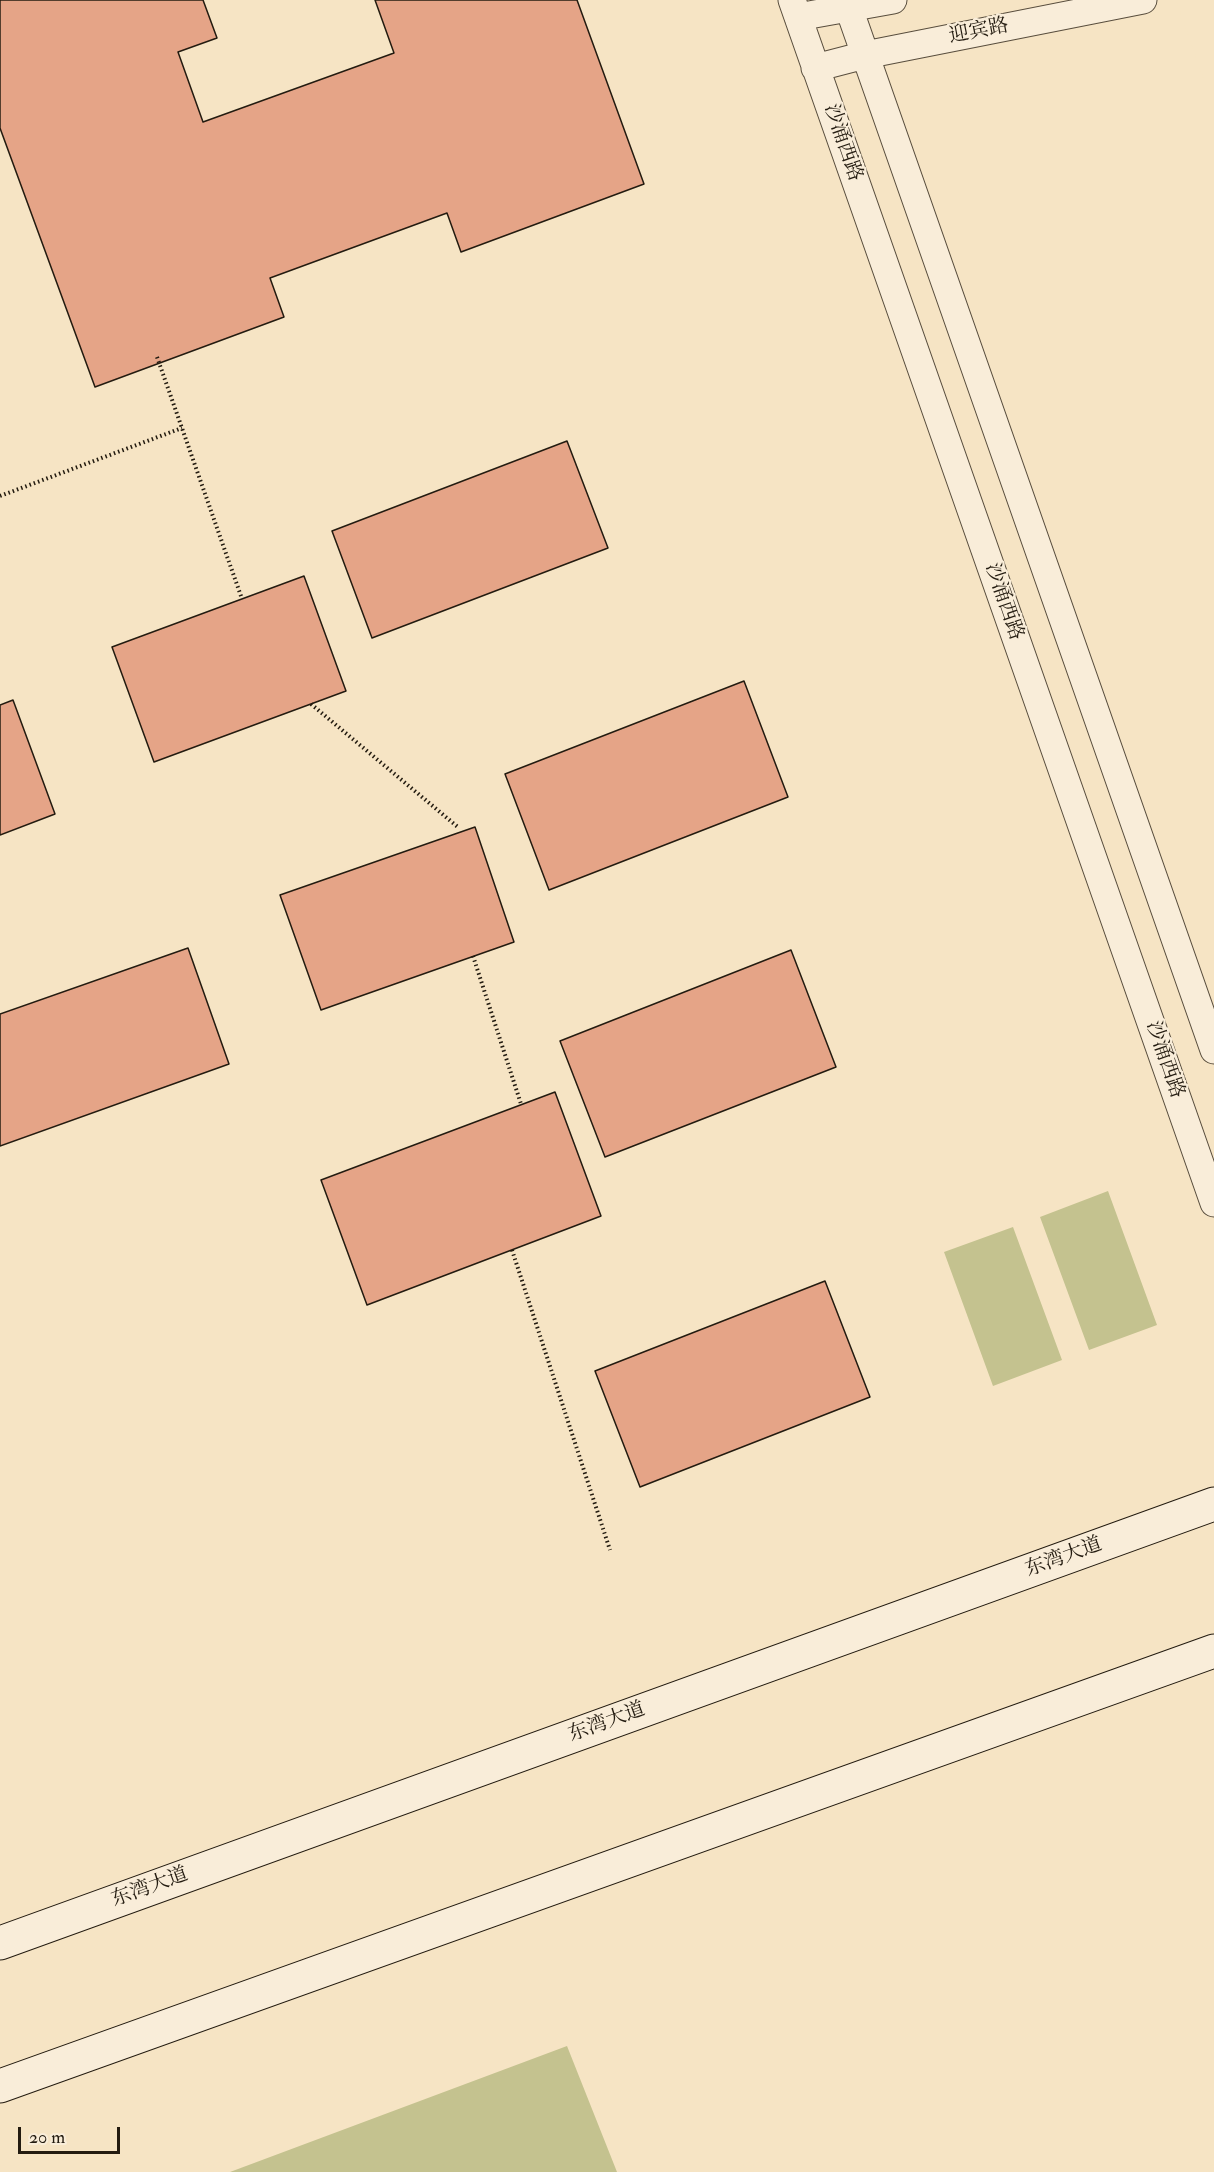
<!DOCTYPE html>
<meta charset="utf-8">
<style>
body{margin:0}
#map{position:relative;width:1214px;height:2172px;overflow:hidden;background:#f6e4c4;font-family:"IM FELL Double Pica",serif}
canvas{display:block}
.scale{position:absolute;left:18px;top:2127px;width:102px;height:27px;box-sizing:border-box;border:3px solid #231b10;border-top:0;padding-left:8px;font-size:18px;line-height:21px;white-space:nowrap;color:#231b10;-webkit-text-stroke:4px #f9edd9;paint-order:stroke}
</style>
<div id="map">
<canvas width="1214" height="2172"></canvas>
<div class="scale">20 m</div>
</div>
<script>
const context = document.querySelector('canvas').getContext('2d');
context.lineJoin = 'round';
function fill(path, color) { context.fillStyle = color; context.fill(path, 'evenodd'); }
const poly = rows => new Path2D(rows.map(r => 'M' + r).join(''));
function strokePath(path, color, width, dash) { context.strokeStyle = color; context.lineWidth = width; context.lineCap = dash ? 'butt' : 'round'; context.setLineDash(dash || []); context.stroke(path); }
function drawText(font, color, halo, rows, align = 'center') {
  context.font = font + ' "IM FELL Double Pica","Noto Serif SC",serif'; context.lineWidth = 4.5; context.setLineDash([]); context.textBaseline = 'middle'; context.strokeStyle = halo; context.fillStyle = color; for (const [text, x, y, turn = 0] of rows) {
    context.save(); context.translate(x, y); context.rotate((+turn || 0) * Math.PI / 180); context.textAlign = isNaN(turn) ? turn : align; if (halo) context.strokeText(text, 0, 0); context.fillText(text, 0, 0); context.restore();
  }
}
fill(poly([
 [1108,1191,1157,1325,1089,1350,1040,1217],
 [1013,1227,1062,1360,993,1386,944,1252],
 [567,2046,617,2172,230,2172]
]), '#c4c28f');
fill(poly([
 [1176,0,1214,0,1214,84,1206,86]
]), '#f6e4c4');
const building = poly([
 [0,0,203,0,217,38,178,52,203,122,394,53,375,0,577,0,644,184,461,252,447,213,270,278,284,317,95,387,0,128,0,0],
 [567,441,608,548,372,638,332,531,567,441],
 [304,576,346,691,154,762,112,647,304,576],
 [744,681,788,797,549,890,505,774,744,681],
 [13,700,55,814,0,835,0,705,13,700],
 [475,827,514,942,321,1010,280,895,475,827],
 [188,948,229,1064,0,1146,0,1014,188,948],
 [791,950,836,1067,605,1157,560,1041,791,950],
 [555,1092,601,1216,367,1305,321,1180,555,1092],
 [825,1281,870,1397,640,1487,595,1371,825,1281]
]);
fill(building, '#e5a487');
strokePath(building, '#231b10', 1.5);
const street = poly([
 [792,0,1214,1203],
 [846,0,1214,1050],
 [798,17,893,0],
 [815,68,865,55,1143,0]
]);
const secondary = poly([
 [0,1943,1214,1504],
 [0,2086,1214,1651]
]);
strokePath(street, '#584d3d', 29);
strokePath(secondary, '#231b10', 35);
strokePath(poly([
 [157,357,242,599],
 [0,496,182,428],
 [311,704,459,828],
 [473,956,521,1104],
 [512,1250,610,1550]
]), '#231b10', 4, [1.5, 3]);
strokePath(street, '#f9edd9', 27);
strokePath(secondary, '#f9edd9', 33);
drawText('20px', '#231b10', '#f9edd9', [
 ["迎宾路",979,32,-11],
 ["沙涌西路",842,143,71],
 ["沙涌西路",1003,602,71],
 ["沙涌西路",1164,1060,71],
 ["东湾大道",1064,1558,-20],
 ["东湾大道",607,1723,-20],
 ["东湾大道",150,1888,-20]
]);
</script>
